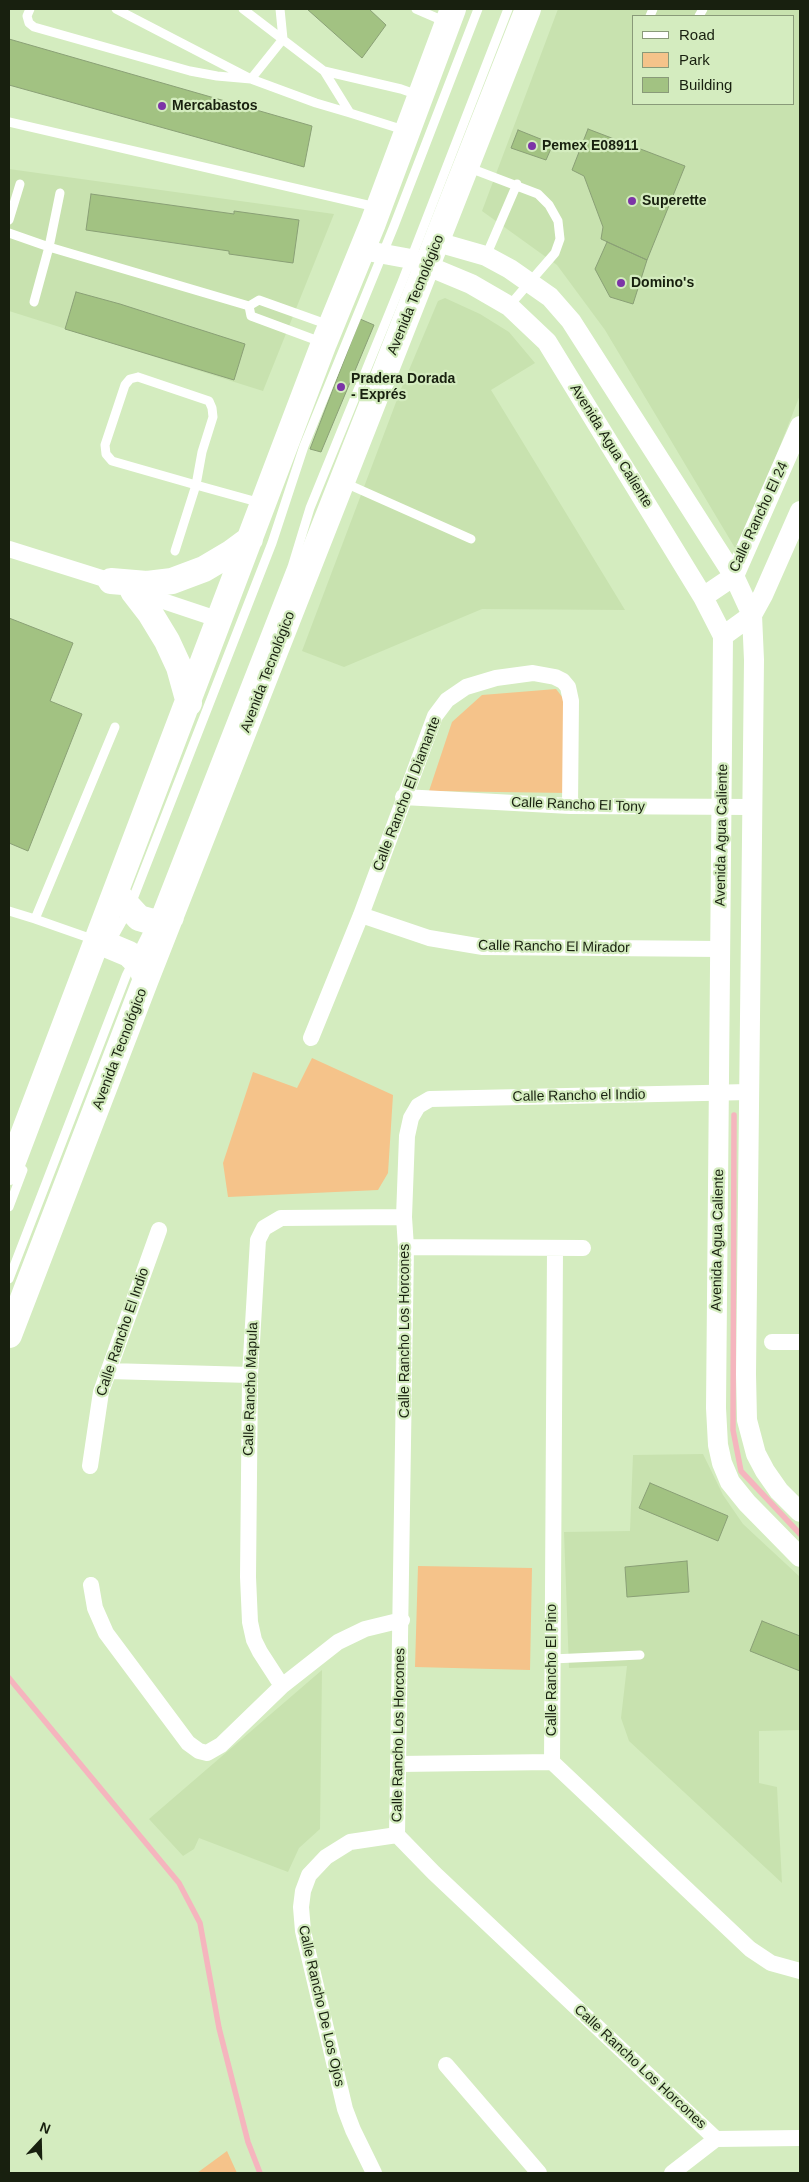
<!DOCTYPE html>
<meta charset="utf-8">
<style>
body{margin:0}
#map{position:relative;width:809px;height:2182px;overflow:hidden;background:#d4ecbf;font-family:Arial,sans-serif}
canvas{display:block}
.frame{position:absolute;inset:0;border:10px solid #18200f;pointer-events:none}
.legend{position:absolute;left:632px;top:15px;width:162px;height:90px;box-sizing:border-box;background:#d4ecbf;border:1px solid #899a79;margin:0;padding:6px 9px;list-style:none;font-size:15px;color:#18200f}
.legend li{display:flex;align-items:center;gap:10px;height:25px}
.legend b{width:25px;border:1px solid #899a79}
.north{position:absolute;left:15px;top:2117px;width:50px;height:50px;-webkit-text-stroke:4px #d4ecbf;paint-order:stroke;rotate:21deg;font-size:14px;font-weight:700;line-height:20px;text-align:center;color:#18200f}
.north::after{content:'';display:block;margin:auto;width:18px;height:22px;background:#18200f;clip-path:polygon(50% 0,100% 100%,50% 72%,0 100%)}
</style>
<div id="map">
<canvas width="809" height="2182"></canvas>
<div class="frame"></div>
<ul class="legend">
<li><b style="height:6px;background:#fff"></b>Road</li>
<li><b style="height:14px;background:#f5c38a"></b>Park</li>
<li><b style="height:14px;background:#a2c282"></b>Building</li>
</ul>
<div class="north">N</div>
</div>
<script>
const context = document.querySelector('canvas').getContext('2d');
context.lineJoin = 'round';
function fill(path, color) { context.fillStyle = color; context.fill(path, 'evenodd'); }
const poly = rows => new Path2D(rows.map(r => 'M' + r).join(''));
function strokePath(path, color, width, dash) { context.strokeStyle = color; context.lineWidth = width; context.lineCap = dash ? 'butt' : 'round'; context.setLineDash(dash || []); context.stroke(path); }
function drawText(font, color, halo, rows, align = 'center') {
  context.font = font + ' Arial,sans-serif'; context.lineWidth = 4.5; context.setLineDash([]); context.textBaseline = 'middle'; context.strokeStyle = halo; context.fillStyle = color; for (const [text, x, y, turn = 0] of rows) {
    context.save(); context.translate(x, y); context.rotate((+turn || 0) * Math.PI / 180); context.textAlign = isNaN(turn) ? turn : align; if (halo) context.strokeText(text, 0, 0); context.fillText(text, 0, 0); context.restore();
  }
}
fill(poly([
 [558,9,800,9,800,395,738,553,605,330,557,265,482,211],
 [633,16,793,16,793,104,633,104],
 [9,169,334,214,263,391,9,311],
 [445,298,480,314,509,332,535,363,491,390,625,610,482,609,344,667,302,651,401,389,438,301],
 [703,1454,723,1495,743,1524,800,1577,800,1730,759,1731,759,1783,777,1787,782,1883,629,1741,621,1718,627,1666,569,1668,564,1532,630,1531,633,1455],
 [322,1670,320,1829,299,1848,288,1872,199,1838,194,1849,183,1856,149,1819]
]), '#c8e2af');
fill(poly([
 [556,689,567,703,569,793,429,791,452,722,482,695],
 [312,1058,393,1095,388,1173,378,1190,228,1197,223,1163,253,1072,297,1088],
 [418,1566,532,1568,530,1670,415,1667],
 [227,2151,237,2173,197,2173]
]), '#f5c38a');
strokePath(poly([
 [734,1115,733,1430,741,1471,800,1534],
 [9,1678,179,1883,200,1923,219,2028,248,2142,260,2173]
]), '#f5b5be', 5.5);
const building = poly([
 [307,9,369,9,386,25,362,58,307,9],
 [9,39,312,126,304,167,9,85,9,39],
 [588,129,685,166,647,260,601,239,603,227,584,176,572,170,588,129],
 [518,130,553,144,546,160,511,148,518,130],
 [91,194,234,214,234,211,299,220,293,263,229,254,229,251,86,230,91,194],
 [607,242,647,260,633,304,610,297,595,269,607,242],
 [76,292,120,304,245,344,234,380,65,329,76,292],
 [360,319,374,325,321,452,310,449,360,319],
 [9,618,73,643,50,701,82,714,28,851,9,843,9,618],
 [650,1483,728,1516,718,1541,639,1508,650,1483],
 [687,1561,689,1592,627,1597,625,1567,687,1561],
 [762,1621,800,1636,800,1671,750,1651,762,1621]
]);
fill(building, '#a2c282');
strokePath(building, '#8aa076', 1);
strokePath(poly([
 [30,9,27,16,29,23,34,27,190,71,217,76,251,79,283,39,280,9],
 [116,9,251,79,316,103,350,113],
 [243,9,324,71,350,113,404,130],
 [416,9,446,22],
 [650,16,653,9],
 [699,16,703,9],
 [324,71,401,89,418,95],
 [9,122,376,207],
 [467,167,538,194,549,205,558,221,560,239,555,253,509,306],
 [9,220,20,184],
 [9,233,49,247,249,306,259,300,329,325],
 [486,256,517,184],
 [34,302,49,247,60,193],
 [249,306,251,316,321,342],
 [138,377,209,401,212,408,213,417,202,452,196,485,112,461,106,454,105,445,125,385,130,379,138,377],
 [345,483,471,539],
 [175,551,196,485,261,503],
 [9,911,35,919],
 [95,940,35,919,115,727],
 [110,943,129,909,272,543,304,446,394,226,478,9],
 [9,1207,23,1170],
 [9,1279,126,976,153,922,292,567,310,508,402,282,508,9],
 [552,1659,640,1655]
]), '#fff', 9);
strokePath(poly([
 [9,549,111,581,133,591,220,620],
 [403,797,570,806,752,807],
 [361,915,429,938,483,947,721,949],
 [311,1038,361,915,435,716,447,700,466,687,496,678,533,673,555,677,563,681,568,687,571,701,570,806],
 [749,1092,430,1099,418,1106,411,1118,407,1136,404,1217,406,1247,397,1835,434,1873,716,2139,800,2138],
 [406,1247,583,1248],
 [555,1249,552,1762,750,1949,771,1963,800,1971],
 [772,1342,800,1342],
 [109,1371,250,1375],
 [90,1466,101,1392,159,1230],
 [91,1585,95,1608,106,1633,188,1743,199,1751,207,1753,221,1745,282,1686,338,1642,365,1629,402,1620],
 [282,1686,260,1652,254,1640,250,1622,248,1577,250,1375,258,1240,264,1228,281,1218,404,1217],
 [399,1764,552,1762],
 [446,2065,539,2173],
 [374,2173,353,2130,345,2109,303,1931,301,1907,303,1891,309,1875,326,1857,350,1842,397,1835],
 [672,2173,716,2139]
]), '#fff', 16);
strokePath(poly([
 [437,242,486,256,510,269,550,297,571,321,734,576,752,615,754,660,746,1374,747,1420,756,1454,765,1471,779,1491,800,1512],
 [362,250,411,259,471,284,509,306,547,342,703,597,723,636,716,1408,718,1445,722,1463,730,1482,747,1503,800,1557],
 [703,597,734,576,800,426],
 [723,636,752,615,763,595,800,511]
]), '#fff', 20);
strokePath(poly([
 [111,581,147,584,172,581,204,569,231,553,250,539],
 [133,591,150,613,167,641,179,667,189,703],
 [116,893,139,918,153,922,171,917],
 [98,941,129,954,140,965,146,979],
 [9,1172,324,343,373,223,453,9],
 [9,1335,146,979,528,9]
]), '#fff', 26);
for (const [x, y, r, color] of [
 [162,106,5,"#7c34a7"],
 [532,146,5,"#7c34a7"],
 [632,201,5,"#7c34a7"],
 [621,283,5,"#7c34a7"],
 [341,387,5,"#7c34a7"]
]) { const dot = new Path2D(); dot.arc(x, y, r, 0, 2 * Math.PI); context.fillStyle = color; context.fill(dot); strokePath(dot, '#d4ecbf', 2); }
drawText('bold 14px', '#18200f', '#d4ecbf', [
 ["Mercabastos",172,106],
 ["Pemex E08911",542,146],
 ["Superette",642,201],
 ["Domino's",631,283],
 ["Pradera Dorada",351,379],
 ["- Exprés",351,395]
], 'left');
drawText('14px', '#18200f', '#d4ecbf', [
 ["Avenida Tecnológico",416,295,-68],
 ["Avenida Agua Caliente",611,446,58],
 ["Calle Rancho El 24",759,517,-65],
 ["Avenida Tecnológico",268,672,-69],
 ["Calle Rancho El Diamante",407,794,-69],
 ["Calle Rancho El Tony",578,805,2],
 ["Avenida Agua Caliente",722,835,-89],
 ["Calle Rancho El Mirador",554,947,1],
 ["Avenida Tecnológico",120,1049,-69],
 ["Calle Rancho el Indio",579,1096,-1],
 ["Avenida Agua Caliente",718,1240,-89],
 ["Calle Rancho Los Horcones",405,1331,-90],
 ["Calle Rancho El Indio",123,1332,-71],
 ["Calle Rancho Mapula",251,1389,-88],
 ["Calle Rancho El Pino",552,1670,-90],
 ["Calle Rancho Los Horcones",399,1735,-89],
 ["Calle Rancho De Los Ojos",321,2006,77],
 ["Calle Rancho Los Horcones",640,2067,43]
]);
</script>
